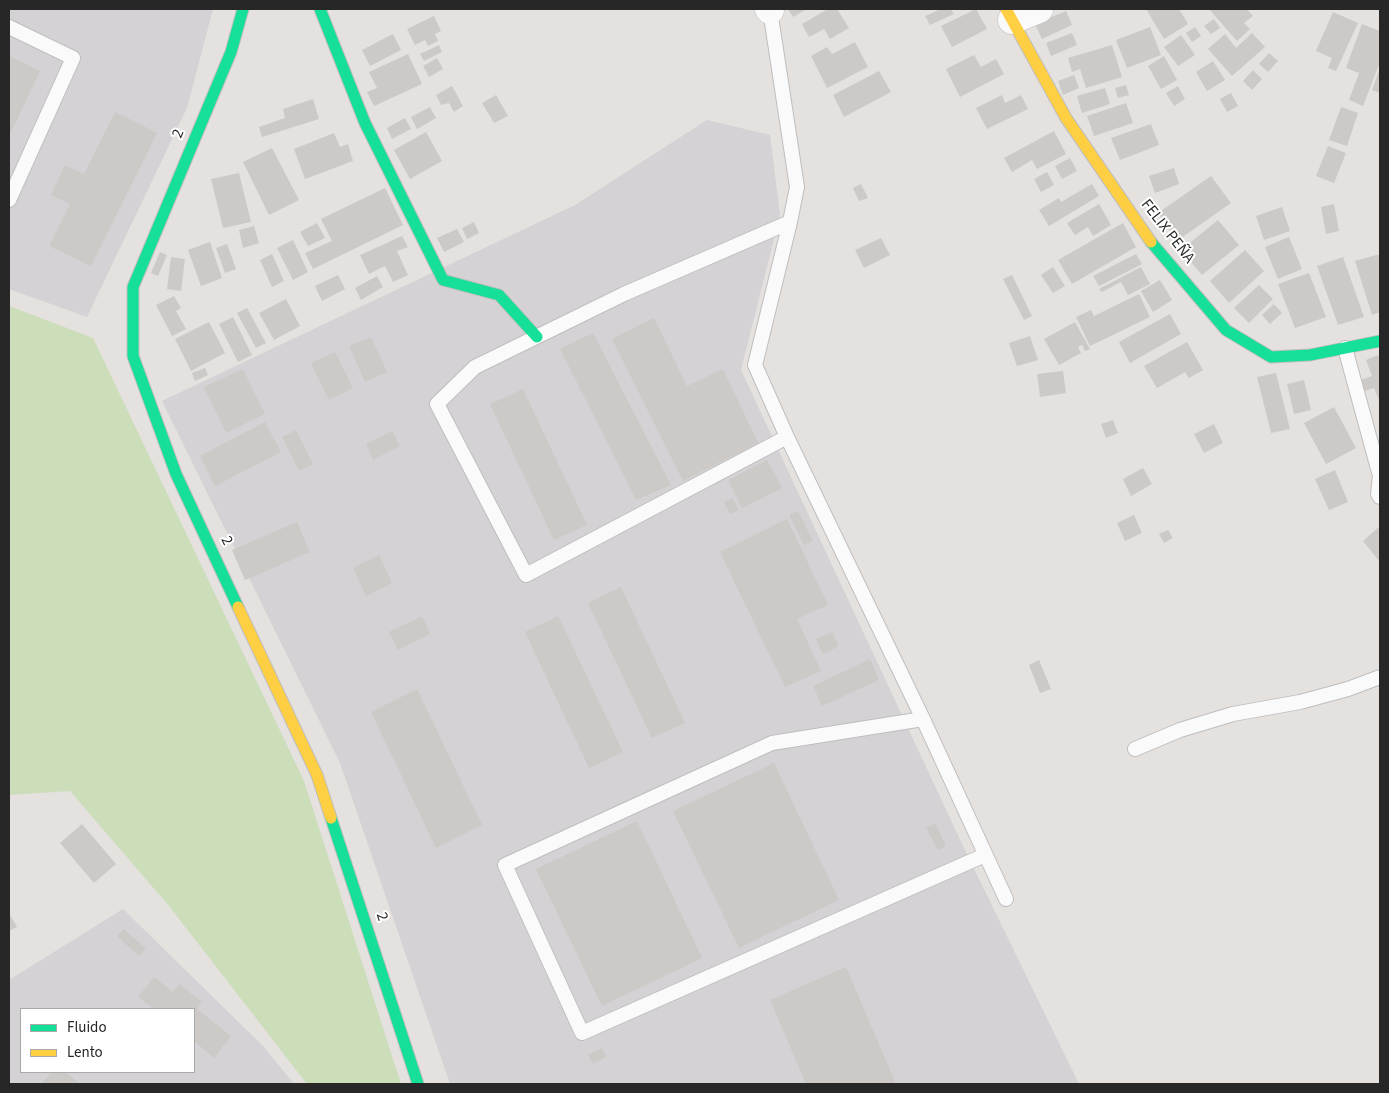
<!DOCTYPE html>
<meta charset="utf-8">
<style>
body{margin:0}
#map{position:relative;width:1389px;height:1093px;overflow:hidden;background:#e4e1de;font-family:"Source Sans 3",sans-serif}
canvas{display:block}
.frame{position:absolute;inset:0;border:10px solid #272727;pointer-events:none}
.legend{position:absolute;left:20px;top:1008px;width:175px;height:65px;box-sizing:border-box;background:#fff;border:1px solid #a9a9a9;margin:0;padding:6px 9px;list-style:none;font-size:15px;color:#272727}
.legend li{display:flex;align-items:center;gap:10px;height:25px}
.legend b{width:25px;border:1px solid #a9a9a9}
</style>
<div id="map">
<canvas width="1389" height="1093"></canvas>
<div class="frame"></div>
<ul class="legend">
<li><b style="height:6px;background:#16e098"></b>Fluido</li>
<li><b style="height:6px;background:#ffcf43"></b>Lento</li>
</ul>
</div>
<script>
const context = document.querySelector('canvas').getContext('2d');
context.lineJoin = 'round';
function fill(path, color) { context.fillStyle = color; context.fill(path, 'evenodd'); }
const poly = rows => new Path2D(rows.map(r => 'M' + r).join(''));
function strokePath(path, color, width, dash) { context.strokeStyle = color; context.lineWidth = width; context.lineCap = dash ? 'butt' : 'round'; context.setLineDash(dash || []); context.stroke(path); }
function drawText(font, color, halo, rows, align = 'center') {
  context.font = font + ' "Source Sans 3",sans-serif'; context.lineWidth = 4; context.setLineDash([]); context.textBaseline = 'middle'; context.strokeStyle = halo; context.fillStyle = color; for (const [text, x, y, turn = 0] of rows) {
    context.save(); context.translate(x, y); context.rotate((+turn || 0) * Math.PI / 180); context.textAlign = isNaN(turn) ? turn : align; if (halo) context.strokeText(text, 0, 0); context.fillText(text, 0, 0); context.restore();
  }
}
fill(poly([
 [9,9,213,9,187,108,87,317,9,289],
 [707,120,770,135,780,215,741,370,962,844,1079,1084,450,1084,340,763,162,401,575,205],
 [123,909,263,1046,294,1084,9,1084,9,980],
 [21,1009,194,1009,194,1072,21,1072]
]), '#d4d2d5');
fill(poly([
 [9,306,93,338,304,781,401,1084,307,1084,169,906,70,791,9,795]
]), '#ccddba');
fill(poly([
 [788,9,807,9,793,17],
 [828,9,837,9,849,28,830,39,824,29,809,37,802,24],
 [941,9,951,9,954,14,930,25,925,16],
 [976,9,987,29,952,47,941,26],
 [1146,9,1179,9,1188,24,1164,39],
 [1209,9,1247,9,1253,16,1244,23,1250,29,1237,41],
 [1066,11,1072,25,1042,39,1035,24],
 [1333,12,1358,23,1336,71,1328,68,1332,58,1316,51],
 [434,16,441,31,435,34,438,41,428,46,425,40,415,45,407,29],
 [1214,19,1220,28,1211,34,1204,26],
 [1362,24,1380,31,1380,62,1363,106,1349,100,1359,73,1346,68],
 [1150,27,1161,55,1127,68,1116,40],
 [1195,27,1201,36,1192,42,1186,33],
 [1072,33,1077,45,1051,56,1046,43],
 [1252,33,1265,47,1232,76,1208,49,1225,34,1236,48],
 [393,34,401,50,370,66,362,50],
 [1181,35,1195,55,1178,66,1164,47],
 [855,42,868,67,827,88,811,56,827,47,832,54],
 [439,45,442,52,424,61,420,54],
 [1112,45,1122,77,1086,88,1080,69,1072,72,1068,58],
 [1269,53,1278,61,1268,72,1259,64],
 [408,54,422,84,374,106,367,92,377,88,369,72],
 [974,55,981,67,996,59,1004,74,960,97,946,69],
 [9,56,40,71,9,136],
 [1164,56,1177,80,1161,89,1148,66],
 [437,58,443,69,429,77,423,66],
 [1213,61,1225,80,1207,91,1196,72],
 [1380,68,1380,93,1372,90],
 [1253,70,1262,79,1252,90,1243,81],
 [879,71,891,92,844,117,833,95],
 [1074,75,1079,88,1063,95,1058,81],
 [1126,85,1129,95,1118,98,1115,88],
 [452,86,463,106,454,112,449,103,441,105,436,95],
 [1178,86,1185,99,1174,106,1166,93],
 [1105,88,1110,104,1082,113,1077,96],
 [1231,93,1238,106,1227,112,1220,99],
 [496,95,508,116,494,123,482,103],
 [1002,95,1005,103,1021,95,1028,109,987,129,976,108],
 [313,99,319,119,262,137,259,127,285,118,283,109],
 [1126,103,1133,123,1094,136,1087,116],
 [430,107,436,118,417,129,411,117],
 [1341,107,1358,113,1347,146,1329,140],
 [115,112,157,133,91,266,49,246,70,204,51,195,65,165,84,174],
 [405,118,411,129,392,139,387,128],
 [1151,124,1159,145,1120,160,1111,138],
 [1054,131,1066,154,1037,169,1032,160,1012,172,1004,158],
 [426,132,442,161,410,179,394,150],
 [334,133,340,147,348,144,353,161,305,179,294,149],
 [1328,146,1346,153,1334,183,1316,176],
 [272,148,299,200,269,215,243,162],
 [1070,158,1077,171,1062,179,1055,166],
 [1174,168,1179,184,1155,193,1149,176],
 [1047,172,1054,185,1041,192,1034,179],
 [239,173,251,222,223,228,211,179],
 [1211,176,1231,203,1177,241,1158,213],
 [861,184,868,198,859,201,853,188],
 [1092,184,1099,196,1049,226,1039,210,1059,198,1061,202],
 [385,188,403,225,313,269,305,253,332,241,321,219],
 [1099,204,1111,225,1093,236,1088,227,1075,235,1067,223],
 [1334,204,1339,231,1326,234,1321,207],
 [1282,207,1290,231,1264,240,1256,216],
 [1218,220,1239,245,1202,275,1181,250],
 [474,222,479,233,467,239,462,228],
 [317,223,325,238,308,246,300,232],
 [1123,223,1136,247,1072,284,1058,260],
 [254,226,259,243,243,248,239,230],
 [457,229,464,242,444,252,437,238],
 [402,236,408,247,397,251,408,275,393,282,385,266,369,274,360,255],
 [1289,237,1302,269,1278,279,1265,247],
 [881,238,890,255,864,268,855,250],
 [293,240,308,272,293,280,277,248],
 [210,242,222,278,201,286,188,250],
 [227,244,236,269,225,273,216,248],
 [1245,250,1264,271,1229,303,1210,281],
 [160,252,167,255,158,276,151,273],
 [272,254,284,281,272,287,260,260],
 [1136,254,1142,264,1099,286,1093,276],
 [1380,254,1380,312,1372,315,1355,261],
 [171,257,185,259,181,291,167,289],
 [1343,257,1364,317,1338,325,1317,266],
 [1053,267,1065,286,1053,293,1041,275],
 [1141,267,1150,284,1128,295,1121,282,1102,292,1099,289],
 [1309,273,1326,317,1295,328,1278,284],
 [338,275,345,289,322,301,315,286],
 [1012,275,1032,316,1024,320,1003,279],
 [377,276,383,287,361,300,355,288],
 [1160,280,1172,300,1153,312,1141,291],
 [1259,285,1273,299,1249,323,1234,308],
 [1139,294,1150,317,1090,346,1076,317,1091,310,1094,316],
 [174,296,181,308,176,311,186,329,172,336,156,305],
 [286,299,300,326,274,340,259,313],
 [1274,304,1282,313,1270,324,1262,315],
 [247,308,266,343,256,348,237,313],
 [1170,314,1181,334,1130,363,1119,342],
 [233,317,252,355,238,362,219,324],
 [654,318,687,386,723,369,758,443,683,481,612,339],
 [209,322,225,353,191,371,175,339],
 [1075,322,1090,349,1085,351,1082,345,1078,347,1081,353,1059,365,1044,339],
 [593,333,671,485,636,500,560,349],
 [1030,336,1038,360,1017,366,1009,343],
 [371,337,387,372,365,382,349,346],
 [1187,342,1203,370,1189,378,1185,372,1157,388,1144,366],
 [335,352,353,388,329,400,311,363],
 [1378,355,1380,360,1379,400,1374,388,1365,391,1360,380,1372,376,1366,360],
 [205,368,208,375,195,381,192,373],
 [243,369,265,414,226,433,204,387],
 [1063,371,1066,393,1040,397,1037,374],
 [1276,373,1290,429,1271,433,1257,377],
 [1304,380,1311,410,1294,414,1287,384],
 [523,389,587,525,554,540,490,404],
 [1334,407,1356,448,1326,464,1304,423],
 [1113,420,1118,433,1106,438,1101,424],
 [265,422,281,452,215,486,200,456],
 [1214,424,1223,443,1204,453,1194,434],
 [296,430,313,464,299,471,282,437],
 [392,431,400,446,373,460,366,444],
 [767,460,782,488,742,508,728,480],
 [1143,468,1152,484,1131,496,1123,479],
 [1335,470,1348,502,1329,510,1315,479],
 [733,498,739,510,730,514,724,502],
 [798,511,813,541,804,545,789,515],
 [1134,515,1142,533,1125,541,1117,523],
 [787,519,828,605,797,619,821,671,785,687,720,552],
 [297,522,310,552,245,580,232,550],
 [1380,526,1380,562,1363,541],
 [1168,530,1173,538,1164,543,1159,534],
 [379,555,392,583,366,596,353,568],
 [621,587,685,723,652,738,588,603],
 [422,616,430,634,398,650,389,632],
 [558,616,623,752,589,768,525,632],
 [832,632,839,646,823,654,816,639],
 [870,659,879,680,822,706,813,686],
 [1039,660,1051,689,1040,693,1029,665],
 [417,689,482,825,436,848,371,712],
 [774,763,839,900,739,948,673,811],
 [637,821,702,958,602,1006,536,869],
 [935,823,946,846,938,850,926,828],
 [82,824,116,864,94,883,60,843],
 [9,913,17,927,9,931],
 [124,929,146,949,139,956,117,936],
 [846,967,896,1084,806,1084,770,1000],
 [154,977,173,992,179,984,202,1002,197,1009,231,1036,214,1058,194,1041,194,1009,154,1009,138,997],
 [602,1048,606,1057,593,1064,588,1055],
 [52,1072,65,1072,80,1084,41,1084]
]), '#ccc9c7');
const lane = poly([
 [770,10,797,187,790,222,755,365,787,437,923,719,1006,899],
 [9,27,73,58,9,200],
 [1345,348,1380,476,1378,494,1380,497],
 [787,437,526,575,437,404,475,367,624,294,790,222],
 [923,719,772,743,505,865,582,1033,985,855],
 [1135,749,1180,730,1233,714,1300,702,1348,689,1380,677]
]);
const street = poly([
 [769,9,770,10],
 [1012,20,1039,9]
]);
const fast = poly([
 [320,9,365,123,443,280,499,295,537,337],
 [1151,242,1226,330,1271,357,1310,355,1380,341],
 [238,607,176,474,133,356,133,287,231,52,243,9],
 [331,818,418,1084]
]);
const slow = poly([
 [1006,9,1066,118,1151,242],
 [238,607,317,775,331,818]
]);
strokePath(lane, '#bfbebf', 16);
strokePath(street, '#bfbebf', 29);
strokePath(fast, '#bfbebf', 13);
strokePath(slow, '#bfbebf', 13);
strokePath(lane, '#fbfafa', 14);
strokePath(street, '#fbfafa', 28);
strokePath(fast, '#16e098', 11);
strokePath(slow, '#ffcf43', 11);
drawText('16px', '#272727', '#fff', [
 ["2",179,134,-67],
 ["FELIX PEÑA",1167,232,52],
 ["2",226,541,64],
 ["2",381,917,72]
]);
</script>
